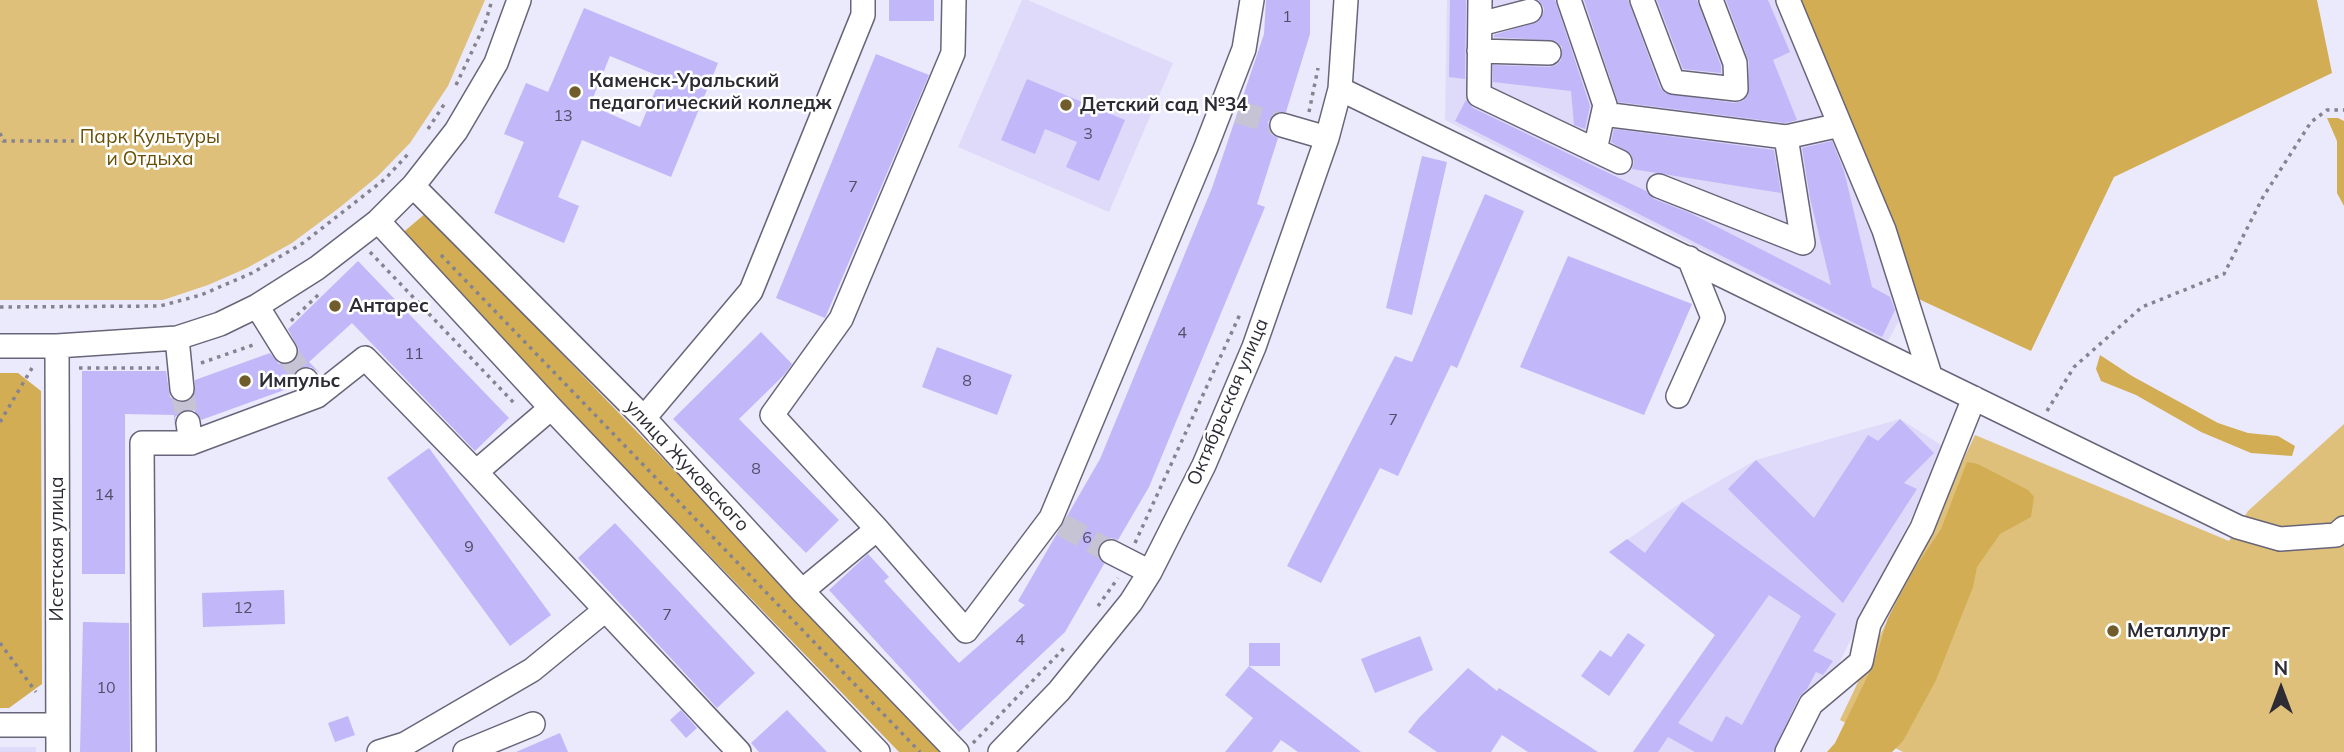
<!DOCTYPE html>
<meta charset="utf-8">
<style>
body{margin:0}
#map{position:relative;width:2344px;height:752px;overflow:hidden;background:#ebe9fc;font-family:Mulish,sans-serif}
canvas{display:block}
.north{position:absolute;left:2246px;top:654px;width:70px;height:70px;-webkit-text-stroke:5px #fff;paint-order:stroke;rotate:0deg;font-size:19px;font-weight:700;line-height:28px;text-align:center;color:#2d2b34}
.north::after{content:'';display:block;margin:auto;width:24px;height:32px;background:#2d2b34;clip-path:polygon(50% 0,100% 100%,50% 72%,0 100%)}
</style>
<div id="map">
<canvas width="2344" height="752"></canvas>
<div class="north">N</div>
</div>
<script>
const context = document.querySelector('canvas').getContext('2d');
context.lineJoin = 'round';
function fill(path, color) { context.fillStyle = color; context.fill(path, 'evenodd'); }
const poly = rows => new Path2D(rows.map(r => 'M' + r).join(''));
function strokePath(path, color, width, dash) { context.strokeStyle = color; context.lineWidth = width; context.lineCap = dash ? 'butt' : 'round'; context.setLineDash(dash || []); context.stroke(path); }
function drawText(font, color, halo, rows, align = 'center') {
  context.font = font + ' Mulish,sans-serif'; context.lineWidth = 5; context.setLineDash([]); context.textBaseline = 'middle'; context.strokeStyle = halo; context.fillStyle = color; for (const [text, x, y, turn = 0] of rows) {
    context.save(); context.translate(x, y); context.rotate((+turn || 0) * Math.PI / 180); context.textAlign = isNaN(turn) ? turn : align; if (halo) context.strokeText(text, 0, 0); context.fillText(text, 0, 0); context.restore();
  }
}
fill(poly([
 [1022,0,1028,0,1173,63,1109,212,958,147],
 [1447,0,1788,0,1912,296,1887,343,1445,120],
 [1900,419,1946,448,1795,752,1633,752,1715,635,1609,552,1682,502,1756,460],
 [0,747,36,747,36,752,0,752]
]), '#dfdaf9');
fill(poly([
 [0,0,485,0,448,86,410,143,378,176,339,208,292,243,247,268,208,285,163,300,0,300],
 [2344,424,2344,752,1903,752,1840,720,1975,435,2229,541,2248,511]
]), '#dec07a');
fill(poly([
 [1788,0,2317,0,2332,73,2114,177,2031,351,1912,296],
 [2327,118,2338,118,2344,121,2344,206,2337,193,2337,141],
 [426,213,942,748,938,752,899,752,400,235],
 [2100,355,2132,376,2218,423,2248,433,2278,436,2295,446,2292,456,2251,453,2201,432,2136,395,2101,381,2096,369],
 [0,373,18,373,41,391,42,684,9,708,0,708],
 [1967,462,1978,464,2028,490,2034,497,2031,517,2000,534,1977,567,1973,587,1936,680,1903,741,1892,752,1827,752,1835,743,1874,663,1888,618,1915,568,1941,529]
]), '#d2ad54');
fill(poly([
 [889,0,934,0,934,21,889,21],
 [1266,0,1310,0,1310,34,1286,112,1273,115,1268,122,1271,134,1278,138,1257,204,1265,207,1149,487,1118,540,1110,538,1099,545,1097,553,1104,564,1065,632,959,732,829,590,868,554,889,577,884,581,959,663,1025,605,1018,601,1100,459,1212,188,1264,34],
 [1450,0,1466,0,1465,79,1449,77],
 [1538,0,1555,0,1590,106,1585,129,1574,125,1571,91,1493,82,1493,65,1549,67,1556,65,1561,60,1562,47,1556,41,1494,37,1494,35,1539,21,1543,15,1544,8],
 [1584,0,1628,0,1660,87,1665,93,1734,103,1743,101,1748,95,1749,62,1726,0,1768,0,1790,52,1773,60,1797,120,1785,123,1618,102],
 [1657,0,1697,0,1721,66,1721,73,1683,69],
 [584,8,718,63,671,177,582,140,558,197,579,206,564,243,494,213,524,142,504,134,526,83,548,92],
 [610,56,661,77,640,127,590,105],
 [876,54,929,75,825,318,776,298],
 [1027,79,1125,120,1099,181,1066,167,1077,142,1045,129,1035,154,1001,140],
 [1466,100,1473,108,1646,191,1654,199,1690,213,1831,285,1810,198,1802,148,1832,141,1844,171,1872,287,1890,297,1895,310,1882,337,1455,121],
 [1614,129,1774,150,1781,193,1632,169,1634,162,1631,154,1611,142],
 [1422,156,1447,162,1412,315,1386,308],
 [1485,194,1524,211,1457,368,1451,365,1398,476,1380,468,1321,583,1287,566,1395,356,1412,362],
 [1568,256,1692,304,1644,415,1520,367],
 [358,261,509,418,475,451,352,323,309,362,320,373,311,367,299,368,293,375,294,386,287,389,201,420,194,410,185,409,175,417,174,426,174,415,125,414,125,574,82,574,82,371,166,371,170,397,176,401,183,403,190,401,194,395,195,380,270,353,279,364,292,363,297,358,299,350,288,329],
 [761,332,792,364,784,375,739,419,839,520,806,553,673,419],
 [937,347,1012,375,997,415,922,387],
 [1900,419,1934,453,1904,483,1917,489,1843,603,1728,489,1756,460,1814,518,1868,435,1878,441],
 [429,448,551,615,510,646,387,478],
 [1682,502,1836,614,1813,651,1833,661,1823,675,1816,672,1807,689,1799,697,1773,752,1695,752,1668,737,1658,752,1633,752,1715,635,1609,552,1627,539,1645,553],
 [1769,595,1801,616,1742,725,1726,716,1712,742,1678,723],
 [615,523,755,673,717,708,578,558],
 [284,590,285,624,203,627,202,593],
 [83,622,129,623,130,752,80,752],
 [1628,633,1645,645,1609,696,1581,676,1600,650,1611,657],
 [1420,636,1433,670,1375,693,1361,659],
 [1249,643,1280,643,1280,666,1249,666],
 [1249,666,1361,752,1298,752,1281,740,1272,752,1225,752,1253,718,1225,695],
 [1468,668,1497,691,1499,688,1598,752,1528,752,1502,735,1491,752,1437,752,1408,732,1418,719],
 [681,710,697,728,686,738,670,720],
 [787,710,827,752,759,752,751,743],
 [348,716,355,735,335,742,328,723],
 [560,733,568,752,516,752]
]), '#c2b7f9');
strokePath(poly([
 [1238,112,1282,125],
 [285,351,306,380],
 [182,389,188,423],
 [1062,525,1111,552]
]), '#c5c3d4', 23, [23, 11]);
const minor = poly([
 [1480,0,1479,95,1620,162],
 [1569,0,1605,105,1595,150],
 [1642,0,1673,82,1736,89,1735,63,1711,0],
 [1788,0,1840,125],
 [1480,24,1530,11],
 [1479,51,1549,53],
 [1340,89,2238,527,2280,539,2336,535,2344,528],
 [1603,114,1786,137,1803,243,1659,186],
 [1282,125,1327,138],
 [1786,137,1840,125,1884,230,1930,375],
 [413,186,644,418,802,591,957,752],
 [378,221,551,408,878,752],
 [257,306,285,351],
 [177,338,182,389],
 [0,346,57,346,177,338,220,324,257,306,317,268,378,221,413,186,456,131,496,63,519,0],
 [57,346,58,752],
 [317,396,365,358,476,472,739,752],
 [1678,396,1713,318,1689,258],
 [644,418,751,291,863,15,863,0],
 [188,423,191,443,317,396,306,380],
 [476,472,551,408],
 [877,529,772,415,841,319,953,53,954,0],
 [1111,552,1150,572],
 [802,591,877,529,966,631,1051,518,1206,147,1244,49,1252,0],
 [0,725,58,725],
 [144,752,142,443,191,443],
 [379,752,405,744,532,670,604,611],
 [465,752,533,724],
 [1000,752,1059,691,1131,602,1150,572,1204,465,1254,347,1327,138,1340,89,1346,0],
 [1787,752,1811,704,1861,662,1869,624,1922,528,1974,398]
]);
strokePath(minor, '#686579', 26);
strokePath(poly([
 [456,85,485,24,492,0],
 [1309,112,1318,68],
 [428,129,445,103],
 [0,133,3,141,74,141],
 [370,252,514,403],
 [441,255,920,752],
 [0,307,160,306,201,295,252,273,303,243,385,179,410,152],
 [291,321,318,295],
 [201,363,256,344],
 [79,368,159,368],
 [2047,411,2074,367,2142,307,2224,274,2263,197,2311,122,2327,110,2344,110],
 [0,422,32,368],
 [1135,543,1241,312],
 [1098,606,1118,578],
 [0,643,36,692],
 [973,743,1067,645]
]), '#858390', 3.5, [3.5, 5]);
strokePath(minor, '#fff', 23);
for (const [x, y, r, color] of [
 [575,92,7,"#715d2c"],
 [1066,105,7,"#715d2c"],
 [335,306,7,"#715d2c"],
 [245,381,7,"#715d2c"],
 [2113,631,7,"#715d2c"]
]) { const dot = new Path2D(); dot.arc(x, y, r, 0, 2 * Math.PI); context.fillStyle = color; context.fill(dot); strokePath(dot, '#fff', 2.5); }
drawText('16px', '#524e65', null, [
 ["1",1287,17],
 ["13",563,116],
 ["3",1088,134],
 ["7",853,187],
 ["4",1182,333],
 ["11",414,354],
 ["8",967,381],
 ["7",1393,420],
 ["8",756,469],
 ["14",104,495],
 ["6",1087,538],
 ["9",469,547],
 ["12",243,608],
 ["7",667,615],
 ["4",1020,640],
 ["10",106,688]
]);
drawText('bold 19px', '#2d2b34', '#fff', [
 ["Каменск-Уральский",589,81],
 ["педагогический колледж",589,103],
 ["Детский сад №34",1080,105],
 ["Антарес",349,306],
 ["Импульс",259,381],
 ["Металлург",2127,631]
], 'left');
drawText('19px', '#695007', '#fff', [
 ["Парк Культуры",150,137],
 ["и Отдыха",150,159]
]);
drawText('19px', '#2d2b34', '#fff', [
 ["Октябрьская улица",1228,402,-67],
 ["улица Жуковского",687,466,47],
 ["Исетская улица",57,549,-90]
]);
</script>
